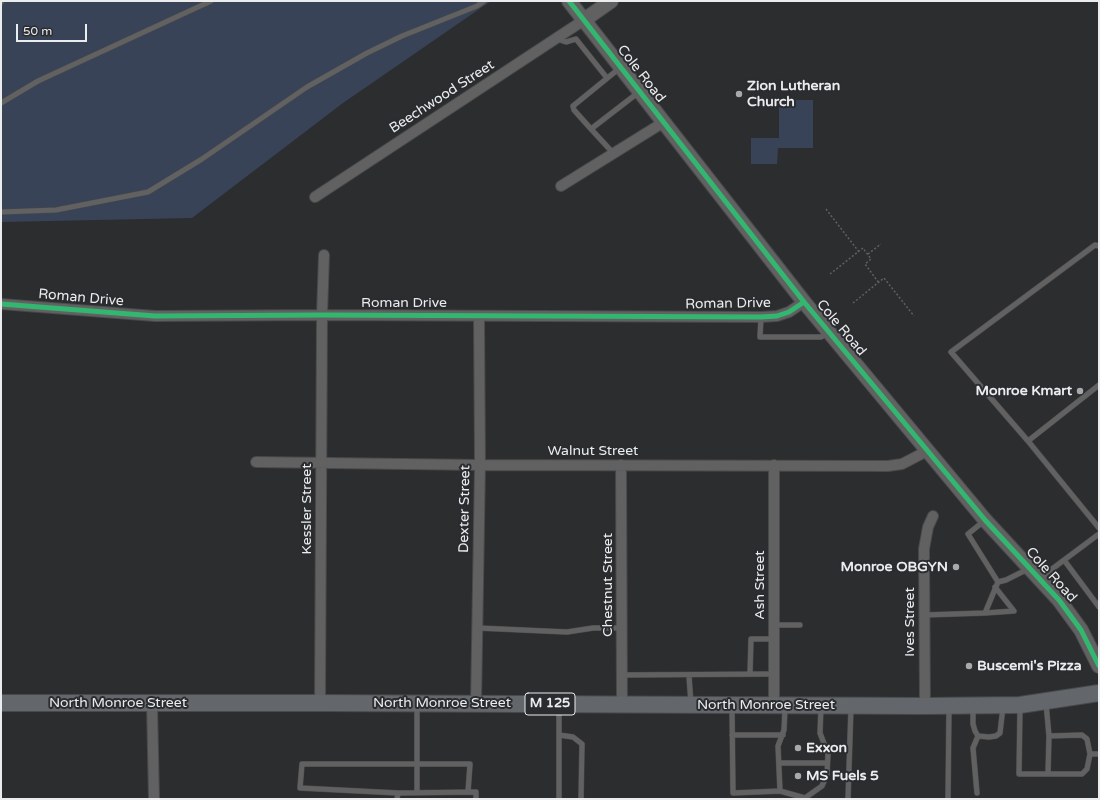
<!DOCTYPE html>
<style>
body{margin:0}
#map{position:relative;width:1100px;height:800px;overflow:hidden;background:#2c2d2e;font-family:"Varela Round",sans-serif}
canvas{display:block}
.frame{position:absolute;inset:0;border:2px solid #ebecee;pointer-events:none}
.scale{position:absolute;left:16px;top:24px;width:71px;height:18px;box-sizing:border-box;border:2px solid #ebecee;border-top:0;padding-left:5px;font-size:12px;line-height:14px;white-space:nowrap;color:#ebecee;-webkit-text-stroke:3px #2b2c2f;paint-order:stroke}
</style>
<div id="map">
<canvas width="1100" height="800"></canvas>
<div class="frame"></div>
<div class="scale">50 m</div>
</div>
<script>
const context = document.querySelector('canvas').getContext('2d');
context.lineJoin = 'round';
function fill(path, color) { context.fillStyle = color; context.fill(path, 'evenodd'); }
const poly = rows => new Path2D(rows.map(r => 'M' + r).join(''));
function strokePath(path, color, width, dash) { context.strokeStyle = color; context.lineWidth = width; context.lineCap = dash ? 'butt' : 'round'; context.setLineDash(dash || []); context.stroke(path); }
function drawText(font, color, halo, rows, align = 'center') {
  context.font = font + ' "Varela Round",sans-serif'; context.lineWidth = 4; context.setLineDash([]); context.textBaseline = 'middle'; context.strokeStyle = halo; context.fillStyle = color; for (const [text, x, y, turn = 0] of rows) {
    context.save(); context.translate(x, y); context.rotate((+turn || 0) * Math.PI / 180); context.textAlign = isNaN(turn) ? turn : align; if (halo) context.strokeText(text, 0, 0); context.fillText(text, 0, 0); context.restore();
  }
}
fill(poly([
 [1,1,491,1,343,103,192,218,1,222],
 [779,100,813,100,813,148,778,148,777,164,751,164,751,138,779,138]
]), '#394357');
const lane = poly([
 [1,3,2,1],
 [557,39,566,42,576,39,607,78],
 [1,103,38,81,211,1],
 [591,129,574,110,573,106,621,67],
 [614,154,591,129,639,92],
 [1,212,56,210,148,192,202,159,307,87,367,53,402,36,477,6,484,1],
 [761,317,760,337,821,337,828,333],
 [1099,385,1028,441,1099,528],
 [1028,441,951,352,1095,245,1099,246],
 [1064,560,1099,607],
 [1040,578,1099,534],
 [998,582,1006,580,1028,569],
 [985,613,1014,611,995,587],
 [924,615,985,613,998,582,968,534,984,521],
 [774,625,800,625],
 [478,628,567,632,593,628,622,628],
 [750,674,751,639,774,639],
 [622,675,774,674],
 [689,676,691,704],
 [1046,703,1049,736,1048,773],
 [973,707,973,724,975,731,978,736,989,737,996,736,1000,733,1003,707],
 [1020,707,1019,774,1082,774,1087,769,1090,754,1099,754],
 [732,708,733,793,780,791,778,746,784,730,785,708],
 [559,735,573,737,582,744,581,799],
 [732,735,783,735],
 [1049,736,1082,735,1087,739,1090,754],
 [779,763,826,763],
 [780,791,805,798,822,786,827,774,828,754,820,733,821,707],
 [417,792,417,706],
 [398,793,300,788,302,764,470,764,468,792],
 [977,793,973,748,978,736],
 [397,799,398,793,476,792,476,799],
 [559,799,559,707],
 [848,799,851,707],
 [948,799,949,707]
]);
const street = poly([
 [561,186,664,122],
 [315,197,584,20],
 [1,304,155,316,322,315,761,317,777,316,789,312,804,302],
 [256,462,480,465,888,466,902,464,927,451],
 [621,465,622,704],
 [320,703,322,315,324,255],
 [152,704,154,799],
 [476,704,480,465,479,316],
 [774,705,774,465],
 [925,706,924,549,928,527,933,516]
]);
const secondary = poly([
 [569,1,804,302,985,520,1059,600,1081,630,1099,666],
 [584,20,611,1]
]);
const primary = poly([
 [1,703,320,703,925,706,1020,705,1099,693]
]);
strokePath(lane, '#48494a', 6);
strokePath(street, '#48494a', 12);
strokePath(secondary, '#48494a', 16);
strokePath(primary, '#48494a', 18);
strokePath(poly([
 [826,209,859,252],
 [868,254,881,244],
 [830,274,863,248,871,259,865,264,879,283],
 [853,303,884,278,914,316]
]), '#5f6061', 1.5, [2, 2]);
strokePath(lane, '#616162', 5);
strokePath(street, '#616162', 10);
strokePath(secondary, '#616162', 14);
strokePath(primary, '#63666b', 16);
strokePath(poly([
 [569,1,804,302,985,520,1059,600,1081,630,1099,666],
 [1,304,155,316,322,315,761,317,777,316,789,312,804,302]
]), '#33b770', 5);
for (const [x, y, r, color] of [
 [739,94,4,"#a8a9ab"],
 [1080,391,4,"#a8a9ab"],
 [956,567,4,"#a8a9ab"],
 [969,666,4,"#a8a9ab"],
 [798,748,4,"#a8a9ab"],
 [798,776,4,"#a8a9ab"]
]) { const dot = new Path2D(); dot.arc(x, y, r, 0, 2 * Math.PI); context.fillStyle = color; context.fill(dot); strokePath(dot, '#2b2c2f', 1.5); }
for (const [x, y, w] of [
 [550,704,50]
]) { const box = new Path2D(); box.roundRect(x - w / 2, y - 11, w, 22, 3); context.fillStyle = '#2b2c2f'; context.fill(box); strokePath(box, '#ebecee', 1); }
drawText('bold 13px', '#ebecee', null, [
 ["M 125",550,704]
]);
drawText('14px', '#ebecee', '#2b2c2f', [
 ["Cole Road",641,74,52],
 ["Beechwood Street",442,97,-33],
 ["Roman Drive",81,298,5],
 ["Roman Drive",404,303],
 ["Roman Drive",728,304,-1],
 ["Cole Road",841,328,50],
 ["Walnut Street",593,451],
 ["Kessler Street",307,509,-90],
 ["Dexter Street",465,509,-89],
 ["Cole Road",1051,575,48],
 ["Chestnut Street",608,585,-90],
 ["Ash Street",760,585,-90],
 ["Ives Street",910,622,-90],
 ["North Monroe Street",118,703],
 ["North Monroe Street",442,703],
 ["North Monroe Street",766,705]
]);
drawText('bold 14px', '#ebecee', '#2b2c2f', [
 ["Zion Lutheran",747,86],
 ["Church",747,102],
 ["Monroe Kmart",1072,391,"right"],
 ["Monroe OBGYN",948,567,"right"],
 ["Buscemi's Pizza",977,666],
 ["Exxon",806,748],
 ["MS Fuels 5",806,776]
], 'left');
</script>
